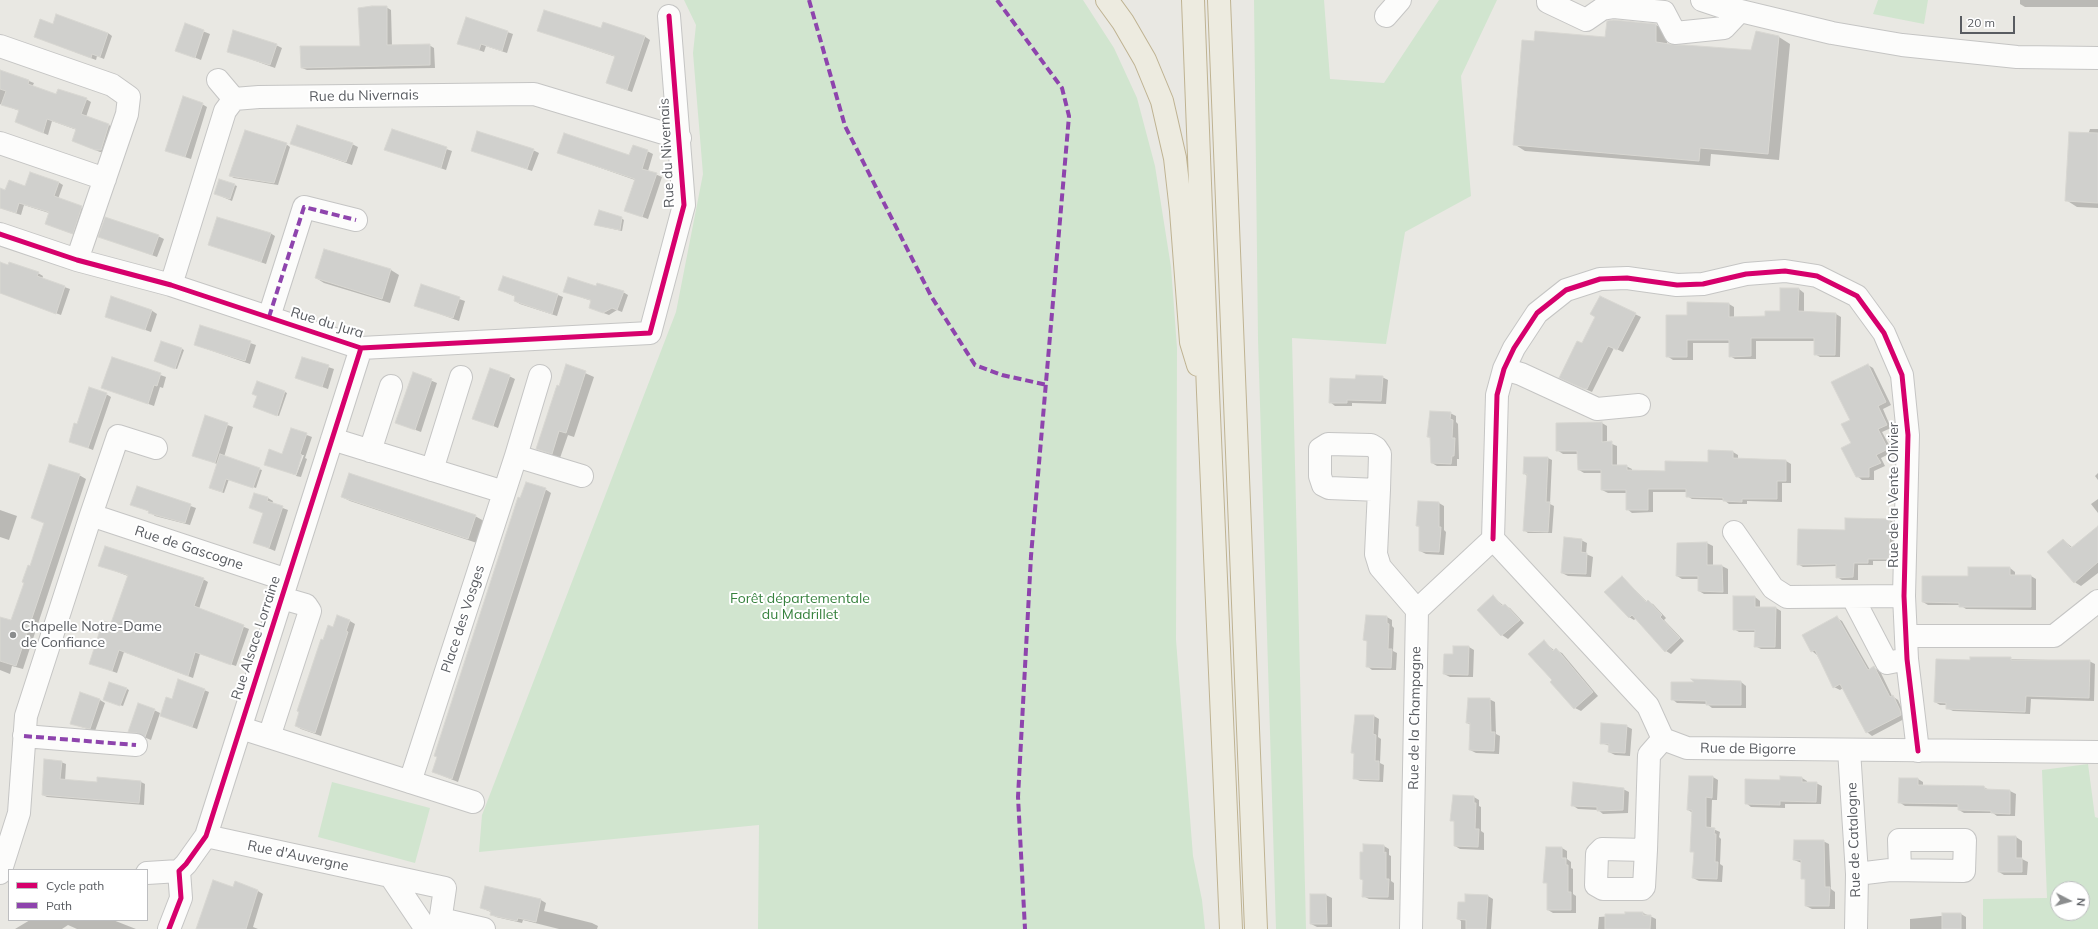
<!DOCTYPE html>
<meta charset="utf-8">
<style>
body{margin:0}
#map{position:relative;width:2098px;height:929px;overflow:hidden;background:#e9e8e3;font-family:Mulish,sans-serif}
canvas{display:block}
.legend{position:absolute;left:8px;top:869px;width:140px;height:52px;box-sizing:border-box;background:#fff;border:1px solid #bdbec0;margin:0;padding:5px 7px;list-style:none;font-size:12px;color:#595c61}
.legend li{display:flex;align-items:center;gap:8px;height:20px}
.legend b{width:20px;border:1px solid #bdbec0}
.north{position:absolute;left:2050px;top:881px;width:40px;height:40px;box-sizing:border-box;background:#fff;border:1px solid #bdbec0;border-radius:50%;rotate:96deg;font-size:11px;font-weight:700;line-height:16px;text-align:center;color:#595c61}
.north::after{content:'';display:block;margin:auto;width:14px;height:18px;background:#8b8d8e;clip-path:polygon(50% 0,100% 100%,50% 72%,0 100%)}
.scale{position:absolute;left:1960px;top:16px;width:55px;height:18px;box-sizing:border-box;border:2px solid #595c61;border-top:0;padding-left:5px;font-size:12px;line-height:14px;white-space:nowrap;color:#595c61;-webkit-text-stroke:3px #fff;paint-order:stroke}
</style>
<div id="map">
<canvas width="2098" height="929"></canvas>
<ul class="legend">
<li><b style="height:5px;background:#d6006c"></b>Cycle path</li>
<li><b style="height:5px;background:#8e44ad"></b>Path</li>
</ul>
<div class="north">N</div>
<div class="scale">20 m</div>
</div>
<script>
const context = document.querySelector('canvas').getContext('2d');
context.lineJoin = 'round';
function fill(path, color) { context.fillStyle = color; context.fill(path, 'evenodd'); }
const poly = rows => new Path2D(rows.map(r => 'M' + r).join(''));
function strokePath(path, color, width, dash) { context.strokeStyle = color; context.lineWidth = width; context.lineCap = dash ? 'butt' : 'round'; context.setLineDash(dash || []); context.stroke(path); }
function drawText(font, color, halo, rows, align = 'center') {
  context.font = font + ' Mulish,sans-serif'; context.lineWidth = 4; context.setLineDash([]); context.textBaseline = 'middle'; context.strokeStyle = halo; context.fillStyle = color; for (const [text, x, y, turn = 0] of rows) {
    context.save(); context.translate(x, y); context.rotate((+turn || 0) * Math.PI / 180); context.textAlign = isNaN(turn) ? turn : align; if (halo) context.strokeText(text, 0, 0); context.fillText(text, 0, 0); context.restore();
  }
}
fill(poly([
 [684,0,1083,0,1114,48,1137,98,1155,166,1171,267,1177,348,1176,640,1193,856,1202,900,1205,929,758,929,759,825,479,852,482,815,676,312,703,174,693,53,696,25],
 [1254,0,1324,0,1330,79,1384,83,1439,0,1497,0,1461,76,1471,196,1405,232,1386,344,1292,338,1306,929,1276,929,1258,339],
 [1878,0,1928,0,1924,24,1873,14],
 [2088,764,2095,817,2098,818,2098,929,1983,929,1983,899,2047,898,2042,770],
 [2058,889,2082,889,2082,913,2058,913],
 [332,782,430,808,415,863,318,837]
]), '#d1e5cf');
fill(poly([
 [2020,0,2098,0,2098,7,2025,7,2020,4],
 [386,7,391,10,392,46,429,45,434,48,435,68,307,70,302,68,361,47],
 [467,18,513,34,507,53,486,46,484,52,459,43],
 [185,24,210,34,201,60,176,50],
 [54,25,108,33,112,36,104,59,97,56,96,60,40,39],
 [1656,25,1667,31,1667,45,1751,51,1756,32,1779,37,1790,44,1779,160,1711,154,1710,166,1525,151,1514,144,1535,42,1606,39],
 [602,29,644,36,650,40,632,92,607,83,616,57,539,31],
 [276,45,282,48,275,68,228,51],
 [0,74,29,81,34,83,32,87,56,95,86,99,91,102,86,117,114,127,106,152,100,152,73,141,77,130,52,121,48,135,16,122,20,111,0,104],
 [202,104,207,107,191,159,166,151],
 [2090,129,2098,129,2098,208,2077,207,2066,200],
 [392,130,452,151,446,170,386,149],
 [286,144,290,147,278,185,234,178,230,176],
 [292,144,352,144,358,147,352,165],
 [472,150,533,150,539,153,532,171],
 [647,151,653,154,648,171,662,177,648,219,626,211,635,180,558,153,630,156],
 [220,180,237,186,232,201,218,195],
 [58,182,63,185,58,199,86,210,78,236,51,226,49,213,24,205,21,215,0,208,0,189,6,191],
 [621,218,624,220,622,231,595,225],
 [270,233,275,236,266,264,209,244],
 [99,236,158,236,164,239,157,257],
 [325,250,391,270,399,275,390,303,324,283,316,278],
 [0,263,38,273,43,276,42,279,70,289,61,315,0,293],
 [421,286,465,301,459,321,415,305],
 [597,287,623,292,628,295,622,312,617,310,609,315,595,310,592,301,565,292],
 [1799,289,1804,293,1804,313,1836,314,1841,317,1840,357,1820,357,1815,354,1815,341,1756,341,1756,359,1735,359,1730,356,1730,343,1693,343,1693,360,1673,360,1667,356,1688,316,1729,304,1734,307,1734,318,1766,317,1781,312],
 [499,290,558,295,563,297,557,316,520,304,515,301,516,297],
 [1600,297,1641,317,1623,352,1614,348,1592,392,1565,380,1597,317],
 [151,310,157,314,151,332,106,316],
 [201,326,256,345,250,364,195,345],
 [182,349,184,350,177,369,155,361],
 [112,358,166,377,163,388,160,387,154,406,102,387],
 [302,358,334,369,328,389,297,378],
 [567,365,594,377,574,437,568,435,560,458,538,449],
 [1868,365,1873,368,1891,405,1883,409,1891,428,1882,432,1893,452,1881,458,1885,466,1874,471,1874,480,1862,480,1857,476,1852,443,1852,420],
 [413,373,437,383,421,432,397,423],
 [509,376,515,379,498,428,474,418],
 [1382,377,1388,380,1386,404,1352,403,1352,406,1335,406,1330,402,1356,380],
 [285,392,287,393,279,416,254,407],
 [106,394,111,397,93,450,70,441],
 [1450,413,1456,416,1456,422,1458,424,1459,459,1457,459,1457,466,1437,466,1432,463,1431,438,1428,437],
 [206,417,233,427,224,457,262,470,256,488,229,479,224,493,212,489,217,464,194,455],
 [1602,423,1607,426,1607,442,1617,446,1617,466,1626,466,1632,469,1632,471,1666,472,1709,463,1733,452,1738,455,1738,459,1786,461,1791,464,1791,483,1782,483,1782,502,1747,501,1747,504,1729,504,1724,500,1692,499,1687,496,1687,492,1653,492,1653,512,1632,513,1627,509,1627,493,1608,493,1602,490,1602,473,1584,473,1579,470,1578,454,1563,454,1557,450],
 [291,429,312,437,305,458,307,459,301,477,296,476,304,455,301,455,295,475,265,464,283,455],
 [1548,458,1552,460,1550,504,1554,506,1552,533,1528,533,1524,530,1527,476,1524,473],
 [2098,473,2098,480,2095,476],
 [79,475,86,479,23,669,12,666,10,674,0,670,0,618,12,622,45,523,32,517],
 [137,487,196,508,190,525,155,516,150,512,132,504],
 [545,489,551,493,458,782,433,772,521,499],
 [342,497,475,516,484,521,477,543,350,501],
 [268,498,273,501,272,504,288,510,275,551,254,542,264,513,250,508],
 [2098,499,2098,513,2091,504],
 [1439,503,1444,506,1444,530,1446,532,1444,555,1426,554,1420,551,1420,527,1417,526],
 [0,510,17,516,9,540,0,537],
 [1890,520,1895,523,1894,561,1873,561,1873,565,1858,565,1858,580,1842,580,1837,577,1837,566,1803,567,1798,564,1846,531],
 [2098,527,2098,573,2081,586,2076,583,2049,552,2063,540,2073,548],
 [1581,540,1587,543,1586,554,1593,557,1591,577,1568,576,1562,573],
 [1707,543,1713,546,1713,566,1722,566,1728,569,1728,594,1704,594,1699,591,1699,579,1682,579,1677,576,1678,544],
 [99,565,203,579,208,582,199,609,249,629,236,666,200,654,193,678,124,652,117,673,90,663,112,625,128,576],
 [2010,568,2015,572,2015,576,2031,576,2036,579,2036,610,1966,609,1960,605,1928,605,1923,602,1969,577],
 [1622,577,1647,602,1653,604,1666,618,1664,620,1684,641,1671,654,1666,651,1636,618,1634,620,1629,617],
 [1493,597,1504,606,1510,608,1524,623,1508,639,1502,635,1478,610],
 [1755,597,1760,601,1760,608,1776,608,1781,611,1781,649,1761,649,1755,646,1756,632,1739,632,1734,629],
 [1387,617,1392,620,1392,626,1394,628,1393,651,1397,653,1396,670,1372,670,1367,666,1368,642,1364,640],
 [1837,618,1842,621,1870,670,1874,668,1880,671,1892,696,1898,700,1906,718,1872,736,1867,732,1843,688,1840,690,1834,687,1817,655,1812,651],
 [350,621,355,624,321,736,301,729,296,726,333,628],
 [1544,642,1555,651,1556,650,1562,653,1598,696,1581,711,1575,708,1553,680],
 [1469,647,1474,650,1473,677,1450,677,1444,674,1454,655],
 [1971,658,2089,661,2095,664,2094,701,2031,699,2030,714,1953,711,1947,708,1947,705,1940,705,1935,702,1971,661],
 [1692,680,1741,682,1746,686,1746,708,1712,708,1707,704,1677,703,1672,699,1694,683],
 [127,689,129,690,123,706,105,700],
 [204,690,209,692,197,729,161,716,172,700],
 [1489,699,1495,702,1496,734,1500,736,1499,754,1476,753,1470,750,1471,725,1467,723],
 [100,700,105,703,95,731,71,724],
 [154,710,160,713,151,740,129,731],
 [1374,716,1379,719,1378,737,1381,739,1380,763,1384,765,1383,782,1360,781,1354,778,1355,754,1352,753],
 [1626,726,1632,729,1630,756,1615,755,1609,752,1610,746,1601,743],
 [61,762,66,764,65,781,98,783,141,782,145,784,144,805,47,797,43,795],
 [1690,777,1713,777,1718,780,1717,800,1712,800,1711,828,1720,832,1719,837,1721,839,1720,864,1723,866,1722,882,1699,881,1693,878,1695,853,1691,851,1693,813,1688,810],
 [1781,777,1802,778,1807,781,1807,783,1816,783,1822,786,1821,804,1785,804,1785,808,1751,807,1746,803,1781,781],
 [1918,779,1923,782,1923,786,1984,787,1989,790,2010,791,2016,794,2015,816,1997,816,1993,813,1964,813,1959,810,1959,807,1905,806,1899,802],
 [1623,789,1629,792,1628,813,1603,814,1598,810,1578,809,1572,805],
 [1474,797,1479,800,1479,806,1481,807,1481,831,1484,833,1484,850,1460,849,1455,846,1455,822,1451,820],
 [1999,837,2016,837,2022,841,2022,859,2028,862,2027,875,2004,875,1999,872],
 [1823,841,1829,844,1831,889,1835,892,1835,909,1812,909,1806,906,1806,880,1802,878,1802,863,1794,860],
 [1384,846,1389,849,1389,855,1391,856,1391,881,1394,883,1394,900,1369,899,1363,896,1364,881,1361,879],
 [1562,848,1567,851,1567,859,1571,862,1571,868,1573,869,1573,894,1576,896,1576,913,1553,913,1548,910,1548,884,1544,882],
 [486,887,541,900,546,903,544,911,592,923,598,926,597,929,559,929,523,920,522,923,496,917,491,914,491,912,481,908],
 [258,891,263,894,253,927,258,929,197,929],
 [1311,895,1326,895,1332,898,1332,927,1317,927,1311,924],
 [1488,896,1493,899,1491,929,1461,929,1461,921,1458,919,1466,903],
 [1626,913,1643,913,1650,916,1656,919,1656,929,1598,929,1599,917,1625,915],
 [1961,914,1966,917,1966,929,1910,929,1910,919],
 [30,920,113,920,136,929,77,929,68,925,62,929,15,929]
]), '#0003');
const building = poly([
 [372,6,387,6,387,45,430,44,430,65,301,68,300,46,360,46,358,8,372,6],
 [544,10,601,28,603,22,645,36,627,90,606,83,615,56,537,31,544,10],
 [56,14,108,33,100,57,92,54,91,58,34,37,40,19,53,24,56,14],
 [466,17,508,31,502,51,481,44,479,50,457,44,466,17],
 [1614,20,1656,24,1656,42,1676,45,1685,45,1751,50,1756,31,1779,36,1768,154,1700,148,1699,161,1513,145,1522,40,1534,41,1535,31,1605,37,1607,21,1614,20],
 [185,23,204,30,195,58,175,51,185,23],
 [233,30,277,44,270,65,227,52,233,30],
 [0,70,29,80,28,84,56,94,58,89,87,98,81,114,109,124,101,150,95,150,72,141,76,129,47,119,43,133,15,122,19,110,1,105,6,91,0,89,0,70],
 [183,96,203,103,185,157,165,151,183,96],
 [297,125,353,143,346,162,290,144,297,125],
 [392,129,447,147,441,168,384,150,392,129],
 [245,130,287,143,274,183,229,176,245,130],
 [477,131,534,149,527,169,471,151,477,131],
 [2069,132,2098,133,2098,203,2065,201,2069,132],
 [564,133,629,155,633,145,648,150,642,169,657,173,642,217,624,211,635,179,557,153,564,133],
 [30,172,59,182,54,196,82,206,73,234,45,224,49,212,19,203,16,213,0,208,0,188,5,190,9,180,25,186,30,172],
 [219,179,235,184,230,199,214,194,219,179],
 [599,210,622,217,620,230,594,225,599,210],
 [105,217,159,235,152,255,98,237,105,217],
 [217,217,271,233,261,262,208,245,217,217],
 [324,249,391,269,382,299,315,278,324,249],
 [0,262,8,265,9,262,39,272,37,276,65,286,56,314,0,293,0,262],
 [503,276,558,294,552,314,514,301,515,296,498,290,503,276],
 [568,277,596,286,597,283,624,291,617,310,612,308,603,313,589,308,591,300,563,292,568,277],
 [421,284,460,297,453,318,414,306,421,284],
 [1780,288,1799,288,1798,311,1836,313,1835,355,1814,355,1814,338,1751,338,1751,356,1729,357,1729,340,1687,340,1687,357,1666,357,1666,315,1687,315,1687,302,1729,303,1729,317,1765,316,1765,311,1780,311,1780,288],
 [111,296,152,310,145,330,105,317,111,296],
 [1600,296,1636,313,1617,350,1608,346,1587,389,1584,389,1559,378,1577,341,1582,343,1595,317,1590,314,1600,296],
 [200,325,251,341,245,361,194,345,200,325],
 [161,341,182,348,175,369,154,361,161,341],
 [112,357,161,373,157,386,154,385,148,404,101,388,112,357],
 [302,357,329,365,322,387,295,378,302,357],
 [566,364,586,371,566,433,559,431,552,454,536,449,557,385,559,386,566,364],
 [1868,364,1886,402,1878,406,1887,425,1878,429,1888,449,1876,455,1881,463,1869,468,1869,477,1856,477,1841,448,1851,443,1841,424,1850,420,1831,382,1868,364],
 [490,368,510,375,493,426,472,419,490,368],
 [413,372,432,379,415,430,395,423,413,372],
 [1356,375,1383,376,1381,401,1347,400,1347,403,1329,403,1330,378,1355,379,1356,375],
 [257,381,285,391,277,416,253,407,257,396,252,394,257,381],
 [89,387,107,393,88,448,69,442,74,423,77,424,89,387],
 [1430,411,1451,412,1450,419,1453,420,1452,438,1455,438,1454,456,1452,456,1451,464,1431,463,1430,437,1427,437,1430,411],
 [205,415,228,423,215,463,192,456,205,415],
 [1602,422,1602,442,1612,441,1612,465,1627,465,1627,470,1665,471,1665,461,1708,462,1708,450,1733,451,1733,458,1786,460,1786,481,1777,481,1777,499,1742,499,1742,502,1723,501,1723,498,1686,497,1686,489,1648,489,1648,510,1626,510,1626,490,1601,490,1601,470,1578,470,1577,451,1556,451,1556,423,1602,422],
 [291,428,307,433,300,454,302,455,296,475,264,465,269,449,282,454,291,428],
 [220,454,260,468,253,488,226,479,222,492,209,488,220,454],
 [1524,457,1548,457,1546,502,1550,502,1548,532,1523,531,1527,474,1523,474,1524,457],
 [49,464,80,474,16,666,0,661,0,617,11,620,24,583,22,582,28,565,30,566,44,523,31,518,49,464],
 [349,473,476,515,468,539,341,497,349,473],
 [526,482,546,488,452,779,432,772,437,757,434,756,518,497,520,498,526,482],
 [137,486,191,504,185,523,148,513,149,511,130,505,137,486],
 [254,493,268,497,267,501,283,506,269,548,253,543,263,513,249,508,254,493],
 [1418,501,1439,502,1439,527,1441,527,1439,552,1419,551,1419,526,1416,526,1418,501],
 [1845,518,1890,519,1889,559,1868,559,1868,563,1854,563,1853,577,1836,578,1836,564,1797,565,1798,529,1845,530,1845,518],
 [2098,526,2098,562,2074,583,2047,552,2063,539,2071,548,2098,526],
 [1564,537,1582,539,1581,552,1587,553,1586,574,1561,573,1564,537],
 [1707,542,1707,565,1722,565,1723,592,1698,591,1698,576,1676,576,1677,543,1707,542],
 [105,546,204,578,194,606,244,625,231,665,195,652,188,676,119,650,112,671,89,664,103,621,111,623,128,575,98,566,105,546],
 [1968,567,2010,567,2010,575,2031,575,2031,607,1959,607,1959,603,1922,602,1922,576,1968,576,1968,567],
 [1622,576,1646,602,1648,600,1662,615,1660,617,1680,638,1665,652,1632,615,1629,618,1604,592,1622,576],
 [1493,595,1502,606,1505,604,1520,620,1501,636,1477,610,1493,595],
 [1733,596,1755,596,1755,607,1776,607,1775,647,1754,647,1755,630,1733,630,1733,596],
 [337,615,350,620,346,631,348,632,315,733,295,726,299,712,297,711,321,639,323,640,328,625,333,627,337,615],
 [1366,615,1387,616,1387,623,1389,624,1388,649,1392,649,1391,668,1366,667,1367,641,1363,640,1366,615],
 [1837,616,1868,670,1874,666,1890,697,1893,695,1900,710,1901,715,1866,733,1840,684,1833,688,1815,650,1811,652,1802,635,1837,616],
 [1544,640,1553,651,1556,648,1593,692,1574,709,1550,682,1552,680,1528,654,1544,640],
 [1453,646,1469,646,1468,675,1443,674,1444,654,1453,654,1453,646],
 [1970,657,2011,657,2011,660,2090,660,2089,698,2026,696,2025,712,1946,709,1946,703,1934,702,1936,659,1970,660,1970,657],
 [178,679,205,689,192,727,160,716,166,697,172,699,178,679],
 [1691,679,1741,681,1741,705,1706,705,1706,701,1671,700,1671,682,1694,682,1691,679],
 [109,682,127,688,120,706,103,700,109,682],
 [80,692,100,699,90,729,70,724,80,692],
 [1468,698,1490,698,1491,732,1495,732,1494,751,1469,750,1470,723,1466,723,1468,698],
 [138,703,155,709,145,737,137,733,128,732,138,703],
 [1355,715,1374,715,1373,734,1376,735,1375,761,1379,761,1379,780,1353,779,1354,753,1351,753,1355,715],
 [1601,723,1627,725,1625,753,1608,752,1609,744,1600,744,1601,723],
 [44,759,62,761,60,779,97,782,97,777,141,781,139,803,42,795,44,759],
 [1689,776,1713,776,1712,798,1706,797,1706,827,1715,828,1714,834,1716,834,1715,862,1718,862,1717,879,1692,878,1694,852,1690,852,1692,810,1687,810,1689,776],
 [1780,776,1802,777,1802,782,1817,782,1816,802,1780,801,1780,805,1745,804,1745,779,1780,780,1780,776],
 [1899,778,1918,778,1918,785,1984,786,1985,789,2010,790,2010,814,1991,813,1991,811,1958,810,1958,804,1898,803,1899,778],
 [1573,782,1624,788,1623,810,1597,811,1597,807,1571,806,1573,782],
 [1453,795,1474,796,1474,803,1476,803,1475,829,1479,829,1478,847,1454,846,1454,821,1450,821,1453,795],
 [1998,836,2016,836,2016,858,2022,858,2022,872,1998,872,1998,836],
 [1794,840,1824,840,1825,887,1830,887,1829,906,1805,906,1805,879,1801,879,1801,860,1793,860,1794,840],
 [1363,844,1384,845,1384,853,1386,852,1386,879,1389,879,1388,897,1362,897,1363,880,1360,879,1360,852,1363,852,1363,844],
 [1546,847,1562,847,1562,858,1566,858,1566,865,1568,865,1568,892,1571,892,1571,910,1547,910,1547,883,1543,883,1546,847],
 [213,880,233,887,235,881,258,890,246,929,196,929,213,880],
 [485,886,541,899,536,922,518,918,517,921,490,915,491,911,480,908,485,886],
 [1310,894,1326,894,1327,924,1310,924,1310,894],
 [1465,894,1488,895,1486,929,1466,929,1466,920,1457,919,1458,902,1465,902,1465,894],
 [1625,912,1643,912,1643,915,1651,915,1650,929,1605,929,1605,914,1625,914,1625,912],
 [1942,913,1961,913,1961,929,1942,929,1942,913]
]);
fill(building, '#d0d0cd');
strokePath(building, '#d8d7d2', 1);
const minor = poly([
 [1548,0,1548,2,1586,20,1602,9,1614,7,1664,12,1675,33,1724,28,1740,11],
 [1702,0,1720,6,1832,33,1902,45,2017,57,2098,58],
 [1386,16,1400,0],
 [0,46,112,85,129,97,127,114,77,260],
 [218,80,234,99],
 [0,143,105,179],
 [0,234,77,260,171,285,361,348,650,333,684,205,669,16],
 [171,285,225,111,234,99,259,97,534,94,680,138],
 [269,317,304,207,356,220],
 [1504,369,1521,374,1597,409,1639,405],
 [332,439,504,492],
 [370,451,391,386],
 [516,456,540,376],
 [432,470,461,377],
 [1379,490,1329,488,1323,485,1320,476,1320,449,1328,444,1371,445,1376,448,1380,454,1379,490,1376,554,1380,567,1417,610],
 [91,515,287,580],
 [1734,532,1773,588,1787,597,1904,596],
 [1493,539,1497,395,1504,369,1514,348,1537,313,1566,290,1600,279,1627,278,1677,285,1703,284,1746,274,1785,271,1817,276,1857,296,1884,333,1902,375,1908,435,1904,596,1907,659,1918,751],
 [1493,539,1648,706,1663,739,1687,748,2098,752],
 [1853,598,1887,663,1907,659],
 [1906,636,2054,636,2098,601],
 [241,728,473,802],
 [24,736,136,745],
 [269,737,310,611,306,605,282,598],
 [1849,750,1857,874,1856,929],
 [410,782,516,456,582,476],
 [206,836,445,888,439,929],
 [1646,850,1602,849,1597,854,1596,885,1603,889,1642,889,1644,887,1646,850,1649,755,1663,739],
 [0,873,19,813,26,716,91,515,118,436,156,448],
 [147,873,179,871],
 [1857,874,1890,870,1964,871,1965,840,1899,840,1900,870],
 [391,877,426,929],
 [441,919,484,929],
 [169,929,181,898,179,871,186,864,206,836,361,348],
 [1411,929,1417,610,1493,539]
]);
const highway = poly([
 [1107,0,1123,22,1145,60,1162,101,1175,158,1181,211,1191,342,1198,365],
 [1193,0,1208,392,1231,929],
 [1219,0,1256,929]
]);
strokePath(minor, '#c5c5c4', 24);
strokePath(highway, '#bfb392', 24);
strokePath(minor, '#fcfcfb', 22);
strokePath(highway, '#edebe0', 22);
strokePath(poly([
 [809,0,845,126,931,296,975,365,1002,375,1047,385],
 [997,0,1062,88,1069,116,1031,556,1018,797,1025,929],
 [269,317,304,207,356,220],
 [24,736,136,745]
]), '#8e44ad', 4, [8, 4]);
strokePath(poly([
 [0,234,77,260,171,285,361,348,650,333,684,205,669,16],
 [1493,539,1497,395,1504,369,1514,348,1537,313,1566,290,1600,279,1627,278,1677,285,1703,284,1746,274,1785,271,1817,276,1857,296,1884,333,1902,375,1908,435,1904,596,1907,659,1918,751],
 [169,929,181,898,179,871,186,864,206,836,361,348]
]), '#d6006c', 5);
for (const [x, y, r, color] of [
 [13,635,4,"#8b8d8e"]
]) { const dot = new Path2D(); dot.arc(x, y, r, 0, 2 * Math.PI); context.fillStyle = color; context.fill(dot); strokePath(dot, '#fff', 1.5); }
drawText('14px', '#595c61', '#fff', [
 ["Rue du Nivernais",364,96,-1],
 ["Rue du Nivernais",667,153,-93],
 ["Rue du Jura",327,323,17],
 ["Rue de la Vente Olivier",1894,495,-90],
 ["Rue de Gascogne",189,548,18],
 ["Place des Vosges",463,619,-72],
 ["Rue Alsace Lorraine",256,638,-72],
 ["Rue de la Champagne",1415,718,-89],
 ["Rue de Bigorre",1748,749,1],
 ["Rue de Catalogne",1854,840,-92],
 ["Rue d'Auvergne",298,856,12]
]);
drawText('14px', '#37823e', '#fff', [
 ["Forêt départementale",800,599],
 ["du Madrillet",800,615]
]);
drawText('14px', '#595c61', '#fff', [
 ["Chapelle Notre-Dame",21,627],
 ["de Confiance",21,643]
], 'left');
</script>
